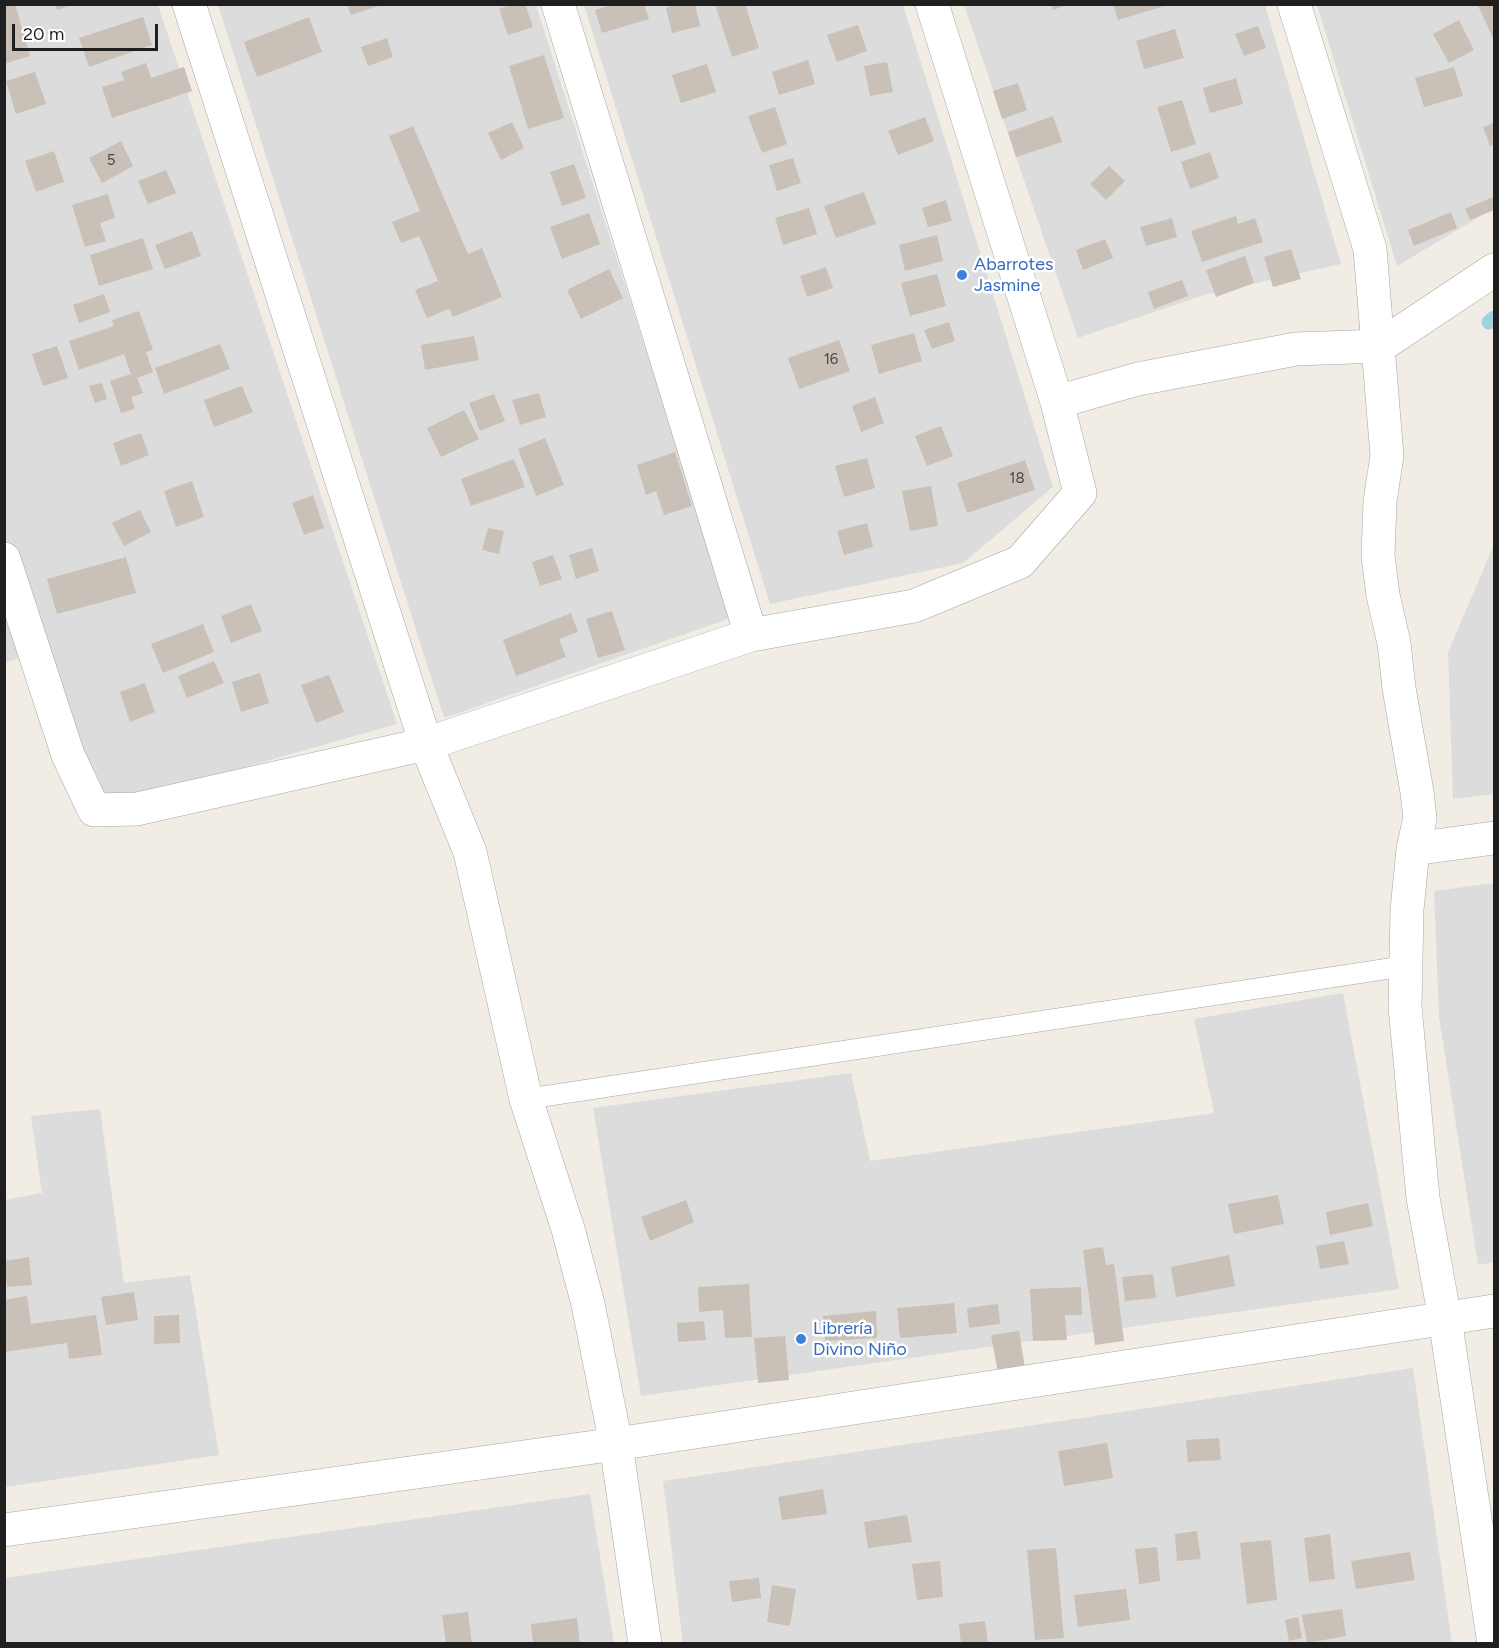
<!DOCTYPE html>
<meta charset="utf-8">
<style>
body{margin:0}
#map{position:relative;width:1499px;height:1648px;overflow:hidden;background:#f1ede4;font-family:Figtree,sans-serif}
canvas{display:block}
.frame{position:absolute;inset:0;border:6px solid #1f1f1f;pointer-events:none}
.scale{position:absolute;left:12px;top:24px;width:146px;height:27px;box-sizing:border-box;border:3px solid #1f1f1f;border-top:0;padding-left:8px;font-size:18px;line-height:21px;white-space:nowrap;color:#1f1f1f;-webkit-text-stroke:4px #fff;paint-order:stroke}
</style>
<div id="map">
<canvas width="1499" height="1648"></canvas>
<div class="frame"></div>
<div class="scale">20 m</div>
</div>
<script>
const context = document.querySelector('canvas').getContext('2d');
context.lineJoin = 'round';
function fill(path, color) { context.fillStyle = color; context.fill(path, 'evenodd'); }
const poly = rows => new Path2D(rows.map(r => 'M' + r).join(''));
function strokePath(path, color, width, dash) { context.strokeStyle = color; context.lineWidth = width; context.lineCap = dash ? 'butt' : 'round'; context.setLineDash(dash || []); context.stroke(path); }
function drawText(font, color, halo, rows, align = 'center') {
  context.font = font + ' Figtree,sans-serif'; context.lineWidth = 5; context.setLineDash([]); context.textBaseline = 'middle'; context.strokeStyle = halo; context.fillStyle = color; for (const [text, x, y, turn = 0] of rows) {
    context.save(); context.translate(x, y); context.rotate((+turn || 0) * Math.PI / 180); context.textAlign = isNaN(turn) ? turn : align; if (halo) context.strokeText(text, 0, 0); context.fillText(text, 0, 0); context.restore();
  }
}
fill(poly([
 [4,5,158,5,397,724,94,810,5,552],
 [218,5,536,5,731,618,444,718],
 [584,5,903,5,1053,487,963,563,770,604],
 [964,5,1265,5,1341,264,1204,295,1078,338],
 [1317,5,1494,5,1494,208,1397,266],
 [1494,545,1494,794,1453,799,1448,652],
 [4,563,35,652,5,663,4,663],
 [1494,883,1494,1262,1478,1265,1439,1017,1434,891],
 [1343,993,1399,1289,641,1396,593,1108,851,1073,870,1161,1214,1113,1194,1019],
 [100,1109,124,1283,190,1275,219,1455,5,1487,5,1200,42,1193,31,1116],
 [1413,1368,1452,1643,683,1643,663,1481],
 [590,1494,614,1643,5,1643,4,1578]
]), '#dddcdc');
strokePath(poly([
 [1489,322,1494,318]
]), '#a1d1e3', 15);
fill(poly([
 [4,4,15,4,30,56,4,64],
 [55,4,72,4,72,5,57,10],
 [347,4,377,4,378,6,351,15],
 [512,4,525,4,533,27,508,35,499,9],
 [614,4,644,4,649,19,602,33,595,10],
 [676,4,695,4,700,26,672,33,666,8],
 [715,4,745,4,759,48,732,57],
 [1051,4,1067,4,1067,5,1053,10],
 [1113,4,1168,4,1168,5,1118,20],
 [1481,4,1494,4,1494,40,1478,6],
 [143,17,152,45,89,67,79,38],
 [309,17,322,52,257,77,244,42],
 [1459,20,1474,50,1449,63,1433,34],
 [858,25,867,51,837,62,827,35],
 [1258,26,1266,48,1244,56,1235,34],
 [1175,29,1184,58,1144,69,1136,41],
 [387,38,393,57,368,66,361,47],
 [544,55,564,118,528,129,509,66],
 [808,60,815,84,779,95,772,72],
 [887,62,893,92,870,96,864,66],
 [146,63,151,78,184,67,192,91,112,118,102,87,124,80,121,72],
 [707,64,716,92,681,103,672,75],
 [1454,67,1463,96,1424,107,1415,78],
 [35,72,46,104,16,114,6,81],
 [1236,78,1243,104,1210,113,1203,88],
 [1018,83,1027,110,1002,119,993,91],
 [1182,100,1196,144,1171,152,1157,107],
 [775,107,787,144,762,153,748,116],
 [1053,116,1062,142,1016,157,1008,132],
 [925,117,934,141,898,155,888,131],
 [512,122,524,148,501,160,488,133],
 [1494,123,1494,144,1490,146,1483,127],
 [413,126,468,254,482,248,502,297,453,317,449,309,427,318,415,290,438,281,419,236,401,243,392,222,420,211,389,136],
 [121,141,133,166,102,183,89,158],
 [54,151,64,182,36,192,25,161],
 [1210,152,1219,178,1190,189,1181,162],
 [793,158,801,183,777,191,769,165],
 [574,164,586,198,562,206,550,172],
 [1109,166,1125,181,1106,200,1090,184],
 [166,170,176,193,148,204,138,181],
 [864,192,876,224,836,238,824,206],
 [108,194,115,218,100,223,106,241,85,247,72,205],
 [1493,197,1494,210,1470,220,1465,209],
 [946,200,952,221,928,227,922,208],
 [809,208,817,234,783,245,775,218],
 [1451,212,1457,228,1414,246,1408,230],
 [589,213,600,244,562,259,550,227],
 [1236,216,1238,224,1255,218,1263,242,1202,262,1191,231],
 [1172,218,1177,237,1146,246,1140,227],
 [192,231,201,256,165,269,155,245],
 [937,235,943,261,905,271,899,245],
 [143,238,153,269,99,286,90,255],
 [1105,239,1113,258,1083,270,1076,250],
 [1291,249,1301,279,1273,287,1264,257],
 [1245,256,1254,283,1216,297,1206,270],
 [826,267,833,288,807,297,800,276],
 [609,269,623,298,581,319,567,290],
 [937,274,946,306,910,316,901,283],
 [1182,280,1188,296,1154,309,1148,292],
 [104,294,110,312,79,323,73,305],
 [139,311,153,350,146,352,153,372,137,378,143,393,131,397,135,409,121,413,110,381,131,374,124,354,79,370,69,341,114,326,112,320],
 [949,322,955,341,932,349,924,330],
 [914,333,922,361,879,374,871,345],
 [474,336,479,360,425,370,421,345],
 [839,340,850,371,799,389,788,358],
 [220,344,230,369,164,394,155,368],
 [57,346,68,378,43,386,32,354],
 [102,383,107,399,95,403,89,386],
 [242,386,253,412,214,427,204,400],
 [539,393,546,417,520,425,512,400],
 [494,394,505,421,480,431,469,403],
 [875,397,884,423,861,432,852,406],
 [464,410,479,439,441,457,427,428],
 [941,426,953,456,927,466,915,436],
 [141,433,149,455,121,466,113,443],
 [545,438,564,485,536,496,518,449],
 [675,452,692,506,664,515,656,491,646,495,637,465],
 [867,458,875,488,844,497,835,466],
 [514,459,525,487,471,506,461,479],
 [1025,460,1035,490,967,513,957,483],
 [192,481,204,517,176,527,164,491],
 [931,486,938,526,910,531,902,491],
 [313,495,324,528,304,535,292,503],
 [140,510,151,532,124,546,112,523],
 [867,523,873,547,844,555,837,531],
 [488,528,504,531,499,554,482,550],
 [592,548,599,571,576,579,569,555],
 [553,555,562,579,540,586,532,562],
 [126,557,136,593,57,614,47,579],
 [251,604,262,631,231,643,221,616],
 [612,611,625,650,598,658,586,619],
 [571,613,578,632,559,639,566,657,516,676,503,640],
 [203,624,214,652,163,673,151,644],
 [214,661,224,683,187,698,178,676],
 [260,673,269,703,241,712,232,682],
 [329,675,344,712,316,723,301,685],
 [145,683,155,712,130,722,120,692],
 [1278,1195,1284,1224,1234,1234,1228,1204],
 [686,1200,694,1222,650,1241,641,1217],
 [1368,1203,1373,1226,1330,1235,1326,1212],
 [1344,1241,1349,1264,1320,1269,1316,1246],
 [1103,1247,1106,1265,1114,1264,1124,1341,1095,1345,1083,1250],
 [1229,1255,1235,1286,1176,1297,1171,1267],
 [29,1257,32,1285,7,1287,4,1261],
 [1153,1274,1156,1298,1125,1301,1122,1277],
 [749,1284,752,1337,725,1338,723,1310,699,1312,698,1287],
 [1081,1287,1082,1315,1065,1315,1067,1340,1033,1341,1030,1289],
 [134,1292,138,1320,106,1325,101,1297],
 [27,1296,31,1324,96,1315,102,1355,69,1359,67,1343,4,1352,4,1300],
 [954,1303,957,1333,900,1338,897,1308],
 [998,1304,1000,1324,969,1328,967,1308],
 [876,1311,877,1338,825,1341,823,1316],
 [179,1315,180,1343,154,1344,154,1316],
 [704,1321,706,1340,678,1342,677,1323],
 [1019,1331,1025,1368,998,1373,991,1335],
 [785,1336,789,1380,758,1383,754,1338],
 [1219,1438,1221,1460,1188,1462,1186,1440],
 [1107,1443,1113,1478,1064,1486,1058,1451],
 [823,1489,827,1514,782,1520,778,1497],
 [907,1515,912,1542,868,1548,864,1522],
 [1197,1531,1201,1559,1177,1561,1175,1534],
 [1330,1534,1335,1579,1309,1582,1304,1538],
 [1271,1540,1277,1600,1247,1604,1240,1543],
 [1157,1547,1160,1581,1139,1584,1135,1549],
 [1056,1548,1064,1638,1035,1640,1027,1550],
 [1410,1552,1415,1580,1356,1589,1351,1561],
 [940,1561,943,1597,917,1600,912,1564],
 [759,1578,761,1598,732,1602,729,1581],
 [772,1585,796,1589,790,1626,767,1622],
 [1126,1589,1130,1620,1078,1627,1074,1595],
 [1342,1609,1346,1636,1307,1643,1302,1615],
 [468,1612,472,1644,446,1644,442,1615],
 [1298,1617,1302,1638,1289,1641,1285,1620],
 [577,1618,580,1644,533,1644,531,1624],
 [985,1621,988,1644,961,1644,959,1624]
]), '#c9c0b7');
const service = poly([
 [526,1099,1406,966]
]);
const minor = poly([
 [189,4,426,744,470,852,526,1099,568,1229,588,1304,616,1444,645,1644],
 [558,4,751,635],
 [1294,4,1370,249,1387,456,1380,501,1378,556,1383,595,1394,643,1399,688,1417,792,1420,818,1413,849,1407,910,1405,1007,1423,1198,1445,1319,1494,1644],
 [1057,402,1138,379,1296,349,1380,346,1494,270],
 [4,559,68,755,94,810,137,809,426,744,751,635,914,606,1020,562,1080,493,1057,402,932,4],
 [1413,849,1494,838],
 [4,1530,616,1444,1494,1311]
]);
strokePath(service, '#a6a6a6', 21);
strokePath(minor, '#a6a6a6', 34);
strokePath(service, '#fff', 20);
strokePath(minor, '#fff', 33);
for (const [x, y, r, color] of [
 [962,275,6,"#3f7fe0"],
 [801,1339,6,"#3f7fe0"]
]) { const dot = new Path2D(); dot.arc(x, y, r, 0, 2 * Math.PI); context.fillStyle = color; context.fill(dot); strokePath(dot, '#fff', 2); }
drawText('15px', '#4a4745', null, [
 ["5",111,161],
 ["16",831,360],
 ["18",1017,479]
]);
drawText('18px', '#366cbe', '#fff', [
 ["Abarrotes",974,265],
 ["Jasmine",974,286],
 ["Librería",813,1329],
 ["Divino Niño",813,1350]
], 'left');
</script>
